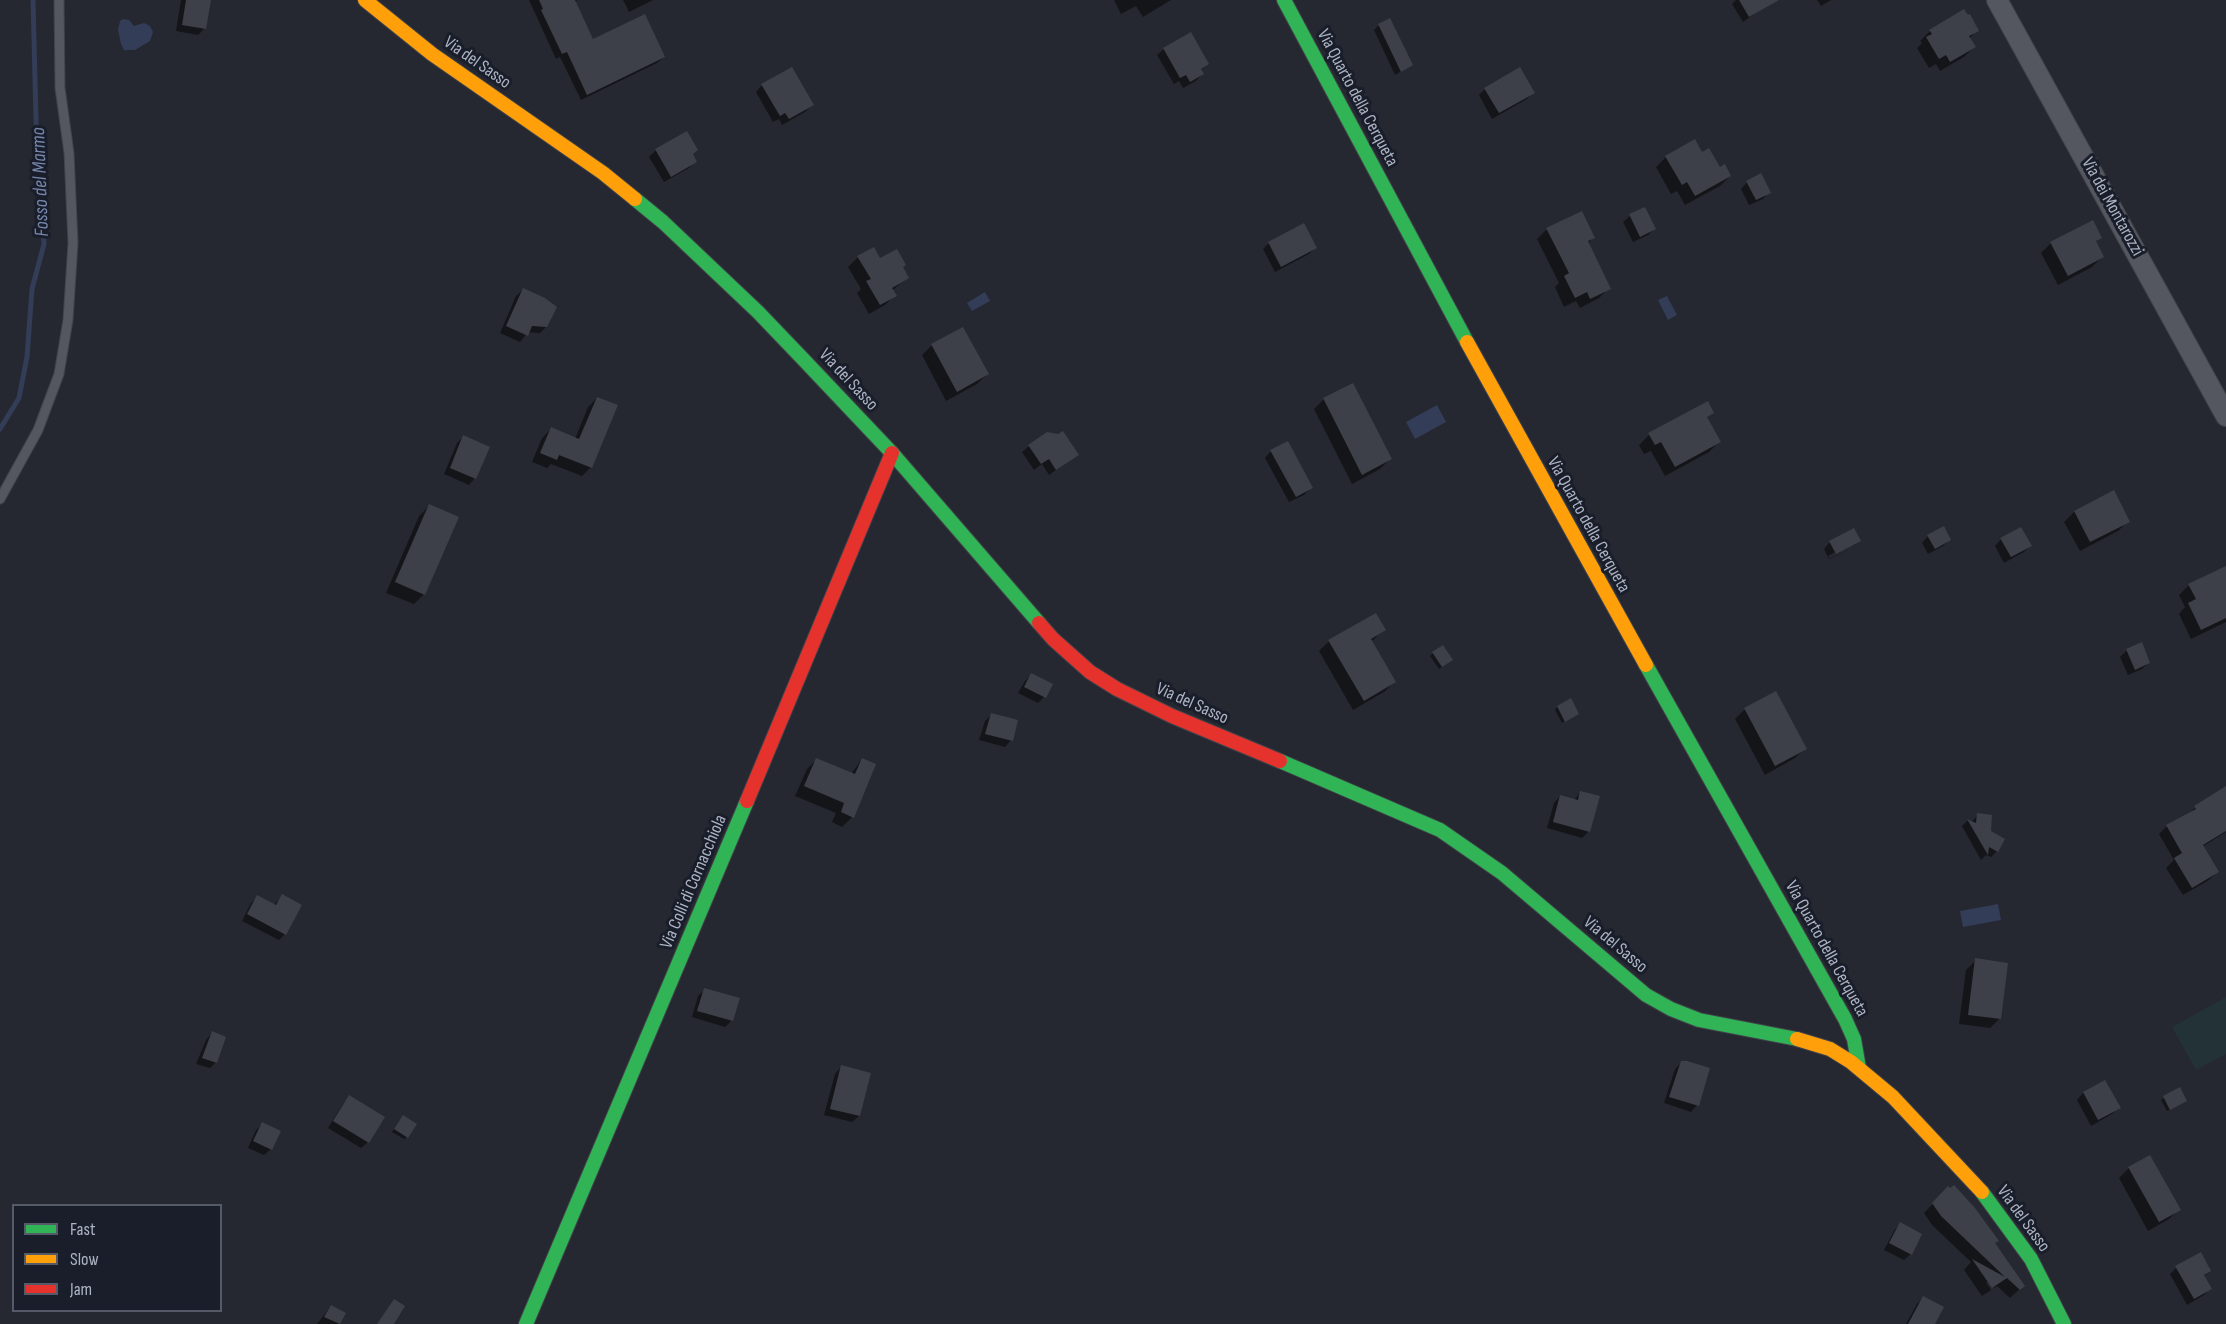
<!DOCTYPE html>
<style>
body{margin:0}
#map{position:relative;width:2226px;height:1324px;overflow:hidden;background:#252830;font-family:"Sofia Sans Condensed",sans-serif}
canvas{display:block}
.legend{position:absolute;left:12px;top:1204px;width:210px;height:108px;box-sizing:border-box;background:#191e2a;border:2px solid #545a67;margin:0;padding:8px 10px;list-style:none;font-size:18px;color:#adb3c3}
.legend li{display:flex;align-items:center;gap:12px;height:30px}
.legend b{width:30px;border:2px solid #545a67}
</style>
<div id="map">
<canvas width="2226" height="1324"></canvas>
<ul class="legend">
<li><b style="height:8px;background:#30b455"></b>Fast</li>
<li><b style="height:8px;background:#ff9f0a"></b>Slow</li>
<li><b style="height:8px;background:#e5322d"></b>Jam</li>
</ul>
</div>
<script>
const context = document.querySelector('canvas').getContext('2d');
context.lineJoin = 'round';
function fill(path, color) { context.fillStyle = color; context.fill(path, 'evenodd'); }
const poly = rows => new Path2D(rows.map(r => 'M' + r).join(''));
function strokePath(path, color, width, dash) { context.strokeStyle = color; context.lineWidth = width; context.lineCap = dash ? 'butt' : 'round'; context.setLineDash(dash || []); context.stroke(path); }
function drawText(font, color, halo, rows, align = 'center') {
  context.font = font + ' "Sofia Sans Condensed",sans-serif'; context.lineWidth = 6; context.setLineDash([]); context.textBaseline = 'middle'; context.strokeStyle = halo; context.fillStyle = color; for (const [text, x, y, turn = 0] of rows) {
    context.save(); context.translate(x, y); context.rotate((+turn || 0) * Math.PI / 180); context.textAlign = isNaN(turn) ? turn : align; if (halo) context.strokeText(text, 0, 0); context.fillText(text, 0, 0); context.restore();
  }
}
fill(poly([
 [2226,997,2226,1054,2196,1070,2172,1027]
]), '#233236');
fill(poly([
 [123,19,129,20,134,26,144,23,150,26,153,32,150,41,135,50,124,50,121,44,118,30,120,21],
 [985,292,990,301,972,311,967,303],
 [1667,296,1677,315,1668,320,1658,300],
 [1437,405,1446,422,1415,439,1406,422],
 [1998,904,2001,920,1963,927,1960,911]
]), '#333d58');
fill(poly([
 [181,0,209,0,205,28,198,35,176,31],
 [529,0,578,0,574,2,593,41,664,57,657,63,581,100,560,57,556,59],
 [623,0,653,0,629,12],
 [1114,0,1171,0,1143,17,1136,6,1121,14],
 [1736,0,1758,0,1763,8,1743,22,1732,4],
 [1817,0,1831,0,1821,6],
 [1379,25,1411,65,1395,75,1374,30],
 [1977,30,1969,39,1974,47,1964,57,1940,71,1936,64,1929,68,1917,48,1922,43,1920,41,1930,31],
 [1164,49,1207,64,1200,71,1202,74,1196,81,1183,88,1179,81,1174,84,1157,55],
 [762,85,812,105,805,112,782,125,779,119,773,122,756,92],
 [1485,89,1533,92,1527,99,1492,119,1479,95],
 [686,133,691,154,695,161,689,168,664,182,649,157,656,150],
 [1702,154,1730,176,1720,186,1685,205,1677,191,1671,194,1656,167,1666,157],
 [1747,182,1769,192,1763,199,1749,205,1741,189],
 [1644,209,1654,229,1648,235,1633,242,1623,222,1630,216],
 [1547,229,1593,238,1587,244,1609,288,1599,298,1580,308,1576,301,1564,307,1555,287,1559,283,1537,239],
 [2100,237,2095,243,2102,257,2092,267,2058,285,2041,253,2051,243],
 [1269,243,1316,247,1309,254,1275,272,1263,249],
 [858,257,880,260,902,267,907,277,892,291,895,295,885,305,869,314,857,293,861,289,848,267],
 [523,290,546,327,540,333,528,332,520,342,500,333,516,296],
 [932,345,987,374,977,384,946,401,922,355],
 [597,398,591,467,582,476,551,464,547,468,532,462,542,438,551,429,575,439,588,407],
 [1324,399,1390,459,1380,469,1352,484,1314,409],
 [1712,413,1706,418,1719,442,1709,452,1665,476,1651,451,1644,454,1639,445,1649,435],
 [463,437,475,478,469,485,444,474,457,443],
 [1029,446,1077,455,1049,475,1042,464,1034,470,1022,452],
 [1271,451,1311,488,1304,495,1289,502,1265,458],
 [2113,492,2128,521,2118,531,2080,551,2064,522,2074,512],
 [429,506,424,594,414,604,386,593,419,516],
 [1928,536,1949,540,1943,546,1928,554,1922,543],
 [2001,539,2030,546,2024,552,2004,563,1995,546],
 [1859,541,1853,546,1853,543,1828,556,1830,559,1853,547,1829,559,1824,549,1830,542],
 [2226,568,2226,622,2191,639,2179,614,2185,607,2179,595,2189,585],
 [1384,629,1371,642,1394,682,1384,692,1353,710,1319,651,1329,641],
 [2127,650,2149,663,2142,669,2128,675,2120,657],
 [1433,653,1449,662,1439,669,1430,656],
 [1031,675,1044,697,1038,703,1018,693,1025,681],
 [1557,707,1577,714,1562,723,1555,710],
 [1745,709,1805,748,1795,758,1765,775,1735,719],
 [991,715,1011,740,1005,747,979,740,985,721],
 [817,759,851,774,862,759,852,817,842,827,832,822,836,813,795,796,807,769],
 [2226,787,2226,832,2202,847,2217,872,2209,880,2183,895,2166,868,2174,860,2159,834,2167,826,2188,814,2195,808],
 [1581,792,1589,831,1582,838,1547,828,1554,803,1560,796,1574,800],
 [1978,815,1997,851,1991,857,1986,855,1981,860,1962,826,1968,820,1971,822],
 [282,896,285,934,279,940,242,921,251,903,257,897,274,905],
 [1976,960,2000,1018,1990,1028,1959,1024,1966,970],
 [704,990,732,1020,725,1027,692,1017,698,996],
 [212,1033,216,1062,210,1068,196,1064,206,1040],
 [1681,1063,1697,1105,1691,1112,1664,1103,1675,1069],
 [841,1067,859,1116,852,1122,824,1115,835,1074],
 [2104,1082,2119,1108,2112,1114,2091,1126,2077,1100,2083,1093],
 [2179,1089,2182,1103,2167,1111,2161,1100],
 [349,1097,368,1142,361,1148,328,1128,343,1104],
 [400,1120,407,1137,404,1139,392,1132],
 [263,1124,271,1149,264,1155,248,1148,256,1130],
 [2129,1168,2179,1209,2169,1219,2148,1231,2119,1178],
 [1948,1188,1993,1244,2023,1286,2010,1298,1997,1286,1994,1288,1990,1282,1986,1282,1991,1290,1982,1296,1964,1270,1971,1262,1932,1225,1924,1213],
 [1900,1224,1911,1254,1904,1260,1884,1250,1894,1231],
 [2200,1254,2210,1271,2203,1277,2210,1289,2204,1295,2187,1305,2170,1274,2176,1268],
 [1923,1298,1933,1324,1906,1324,1917,1304],
 [331,1306,344,1314,338,1324,317,1324]
]), '#0007');
strokePath(poly([
 [0,429,19,398,27,357,32,289,44,244,36,120,33,0]
]), '#333d58', 5);
fill(poly([
 [186,0,211,0,206,29,182,25],
 [539,0,575,0,593,39,645,14,665,57,587,95,567,52,562,54,541,10,543,9],
 [1739,0,1779,0,1749,17],
 [1964,9,1968,15,1970,14,1979,31,1969,36,1976,47,1950,62,1946,55,1939,59,1926,37,1932,34,1929,30],
 [1390,18,1413,65,1401,72,1378,24],
 [1191,32,1209,64,1201,69,1204,74,1190,82,1186,75,1180,78,1163,48],
 [792,67,814,105,789,119,785,113,780,116,761,84],
 [1520,67,1535,93,1499,113,1484,88],
 [687,131,698,150,693,154,697,162,671,177,655,149],
 [1695,139,1702,152,1709,148,1720,167,1725,164,1731,176,1695,196,1687,182,1682,185,1665,156],
 [1761,173,1771,193,1756,200,1746,181],
 [1645,207,1656,229,1640,237,1629,214],
 [1582,211,1595,238,1588,241,1611,289,1590,299,1587,292,1575,298,1564,276,1569,273,1546,228],
 [2093,220,2102,238,2096,241,2104,257,2068,276,2050,242],
 [1304,223,1317,248,1281,267,1268,242],
 [874,247,880,258,897,249,906,265,903,267,909,278,892,288,897,296,880,305,866,281,871,279,857,256],
 [523,288,545,298,557,307,547,327,532,326,528,336,506,326],
 [963,327,989,374,957,392,931,344],
 [1353,383,1392,459,1362,475,1323,398],
 [597,397,618,405,592,468,559,455,557,460,540,453,551,427,579,439],
 [1708,401,1714,413,1707,417,1721,442,1675,467,1661,442,1655,445,1648,433],
 [1063,431,1079,455,1056,470,1049,459,1041,464,1028,445,1047,432,1058,434],
 [463,435,490,447,476,479,450,468],
 [1288,441,1313,488,1296,497,1270,450],
 [2114,490,2130,522,2090,542,2074,511],
 [429,504,459,517,425,595,395,582],
 [1944,526,1951,540,1935,549,1927,535],
 [2021,527,2032,546,2011,557,2000,538],
 [1854,528,1861,541,1836,554,1829,541],
 [2226,566,2226,618,2201,630,2188,603,2196,599,2188,584],
 [1376,613,1386,630,1371,639,1396,682,1364,701,1328,640],
 [2142,642,2150,663,2135,670,2126,649],
 [1443,645,1453,660,1442,667,1432,652],
 [1031,673,1053,684,1046,698,1024,687],
 [1776,691,1807,749,1775,766,1744,708],
 [1571,698,1579,714,1565,722,1557,706],
 [991,713,1018,720,1013,741,985,734],
 [816,758,855,774,862,758,876,764,854,818,841,812,844,803,804,786],
 [2226,786,2226,831,2203,845,2219,872,2192,888,2174,858,2182,853,2166,825,2196,809,2194,806],
 [1580,791,1600,796,1590,832,1553,822,1560,795,1578,800],
 [1977,813,1992,815,1991,831,2005,839,1998,852,1989,847,1988,855,1967,819,1976,823],
 [282,894,302,905,286,935,247,914,257,895,276,905],
 [1975,958,2008,963,2001,1019,1968,1015],
 [704,988,740,998,733,1021,697,1011],
 [212,1031,226,1037,217,1063,202,1058],
 [1681,1061,1687,1061,1710,1068,1699,1106,1669,1097],
 [841,1065,871,1073,860,1116,830,1109],
 [2105,1080,2121,1108,2098,1120,2083,1092],
 [2180,1087,2187,1101,2170,1110,2163,1096],
 [349,1095,385,1117,369,1143,333,1121],
 [403,1115,417,1124,408,1138,394,1129],
 [262,1122,281,1131,272,1150,253,1141],
 [2150,1155,2181,1210,2159,1222,2128,1167],
 [1954,1185,1975,1208,1999,1241,1995,1243,2025,1286,2020,1290,2007,1278,1992,1288,1972,1259,2005,1277,1941,1216,1932,1203,1948,1186,1950,1188],
 [1900,1222,1922,1234,1912,1255,1889,1243],
 [2201,1252,2211,1271,2204,1275,2212,1289,2194,1299,2175,1266],
 [1923,1296,1944,1307,1935,1324,1908,1324],
 [394,1299,405,1306,394,1324,377,1324],
 [331,1305,346,1313,340,1324,324,1317]
]), '#3d4048');
const lane = poly([
 [0,499,38,430,59,374,68,320,73,243,69,153,60,88,59,0]
]);
const street = poly([
 [1997,0,2226,416]
]);
const fast = poly([
 [1284,0,1467,342],
 [635,199,663,222,758,312,803,359,892,453,1039,623],
 [1646,665,1845,1019,1854,1039,1859,1068],
 [1280,761,1440,830,1502,873,1646,995,1671,1009,1699,1020,1797,1039],
 [1982,1192,2031,1259,2064,1324],
 [526,1324,747,801]
]);
const slow = poly([
 [365,0,432,54,603,173,635,199],
 [1467,342,1646,665],
 [1797,1039,1830,1049,1851,1062,1893,1097,1982,1192]
]);
const jam = poly([
 [1039,623,1053,639,1090,672,1117,689,1172,716,1280,761],
 [747,801,892,453]
]);
strokePath(lane, '#41434a', 11);
strokePath(street, '#41434a', 22);
strokePath(fast, '#41434a', 16);
strokePath(slow, '#41434a', 16);
strokePath(jam, '#41434a', 16);
strokePath(lane, '#54575f', 9);
strokePath(street, '#54575f', 20);
strokePath(fast, '#30b455', 14);
strokePath(slow, '#ff9f0a', 14);
strokePath(jam, '#e5322d', 14);
drawText('18px', '#adb3c3', '#191e2a', [
 ["Via del Sasso",477,63,35],
 ["Via Quarto della Cerqueta",1357,98,62],
 ["Via dei Montarozzi",2112,207,61],
 ["Via del Sasso",848,380,47],
 ["Via Quarto della Cerqueta",1588,525,61],
 ["Via del Sasso",1192,704,24],
 ["Via Colli di Cornacchiola",694,882,-67],
 ["Via del Sasso",1615,945,40],
 ["Via Quarto della Cerqueta",1826,949,61],
 ["Via del Sasso",2023,1219,54]
]);
drawText('italic 20px', '#7686aa', '#191e2a', [
 ["Fosso del Marmo",41,182,-92]
]);
</script>
